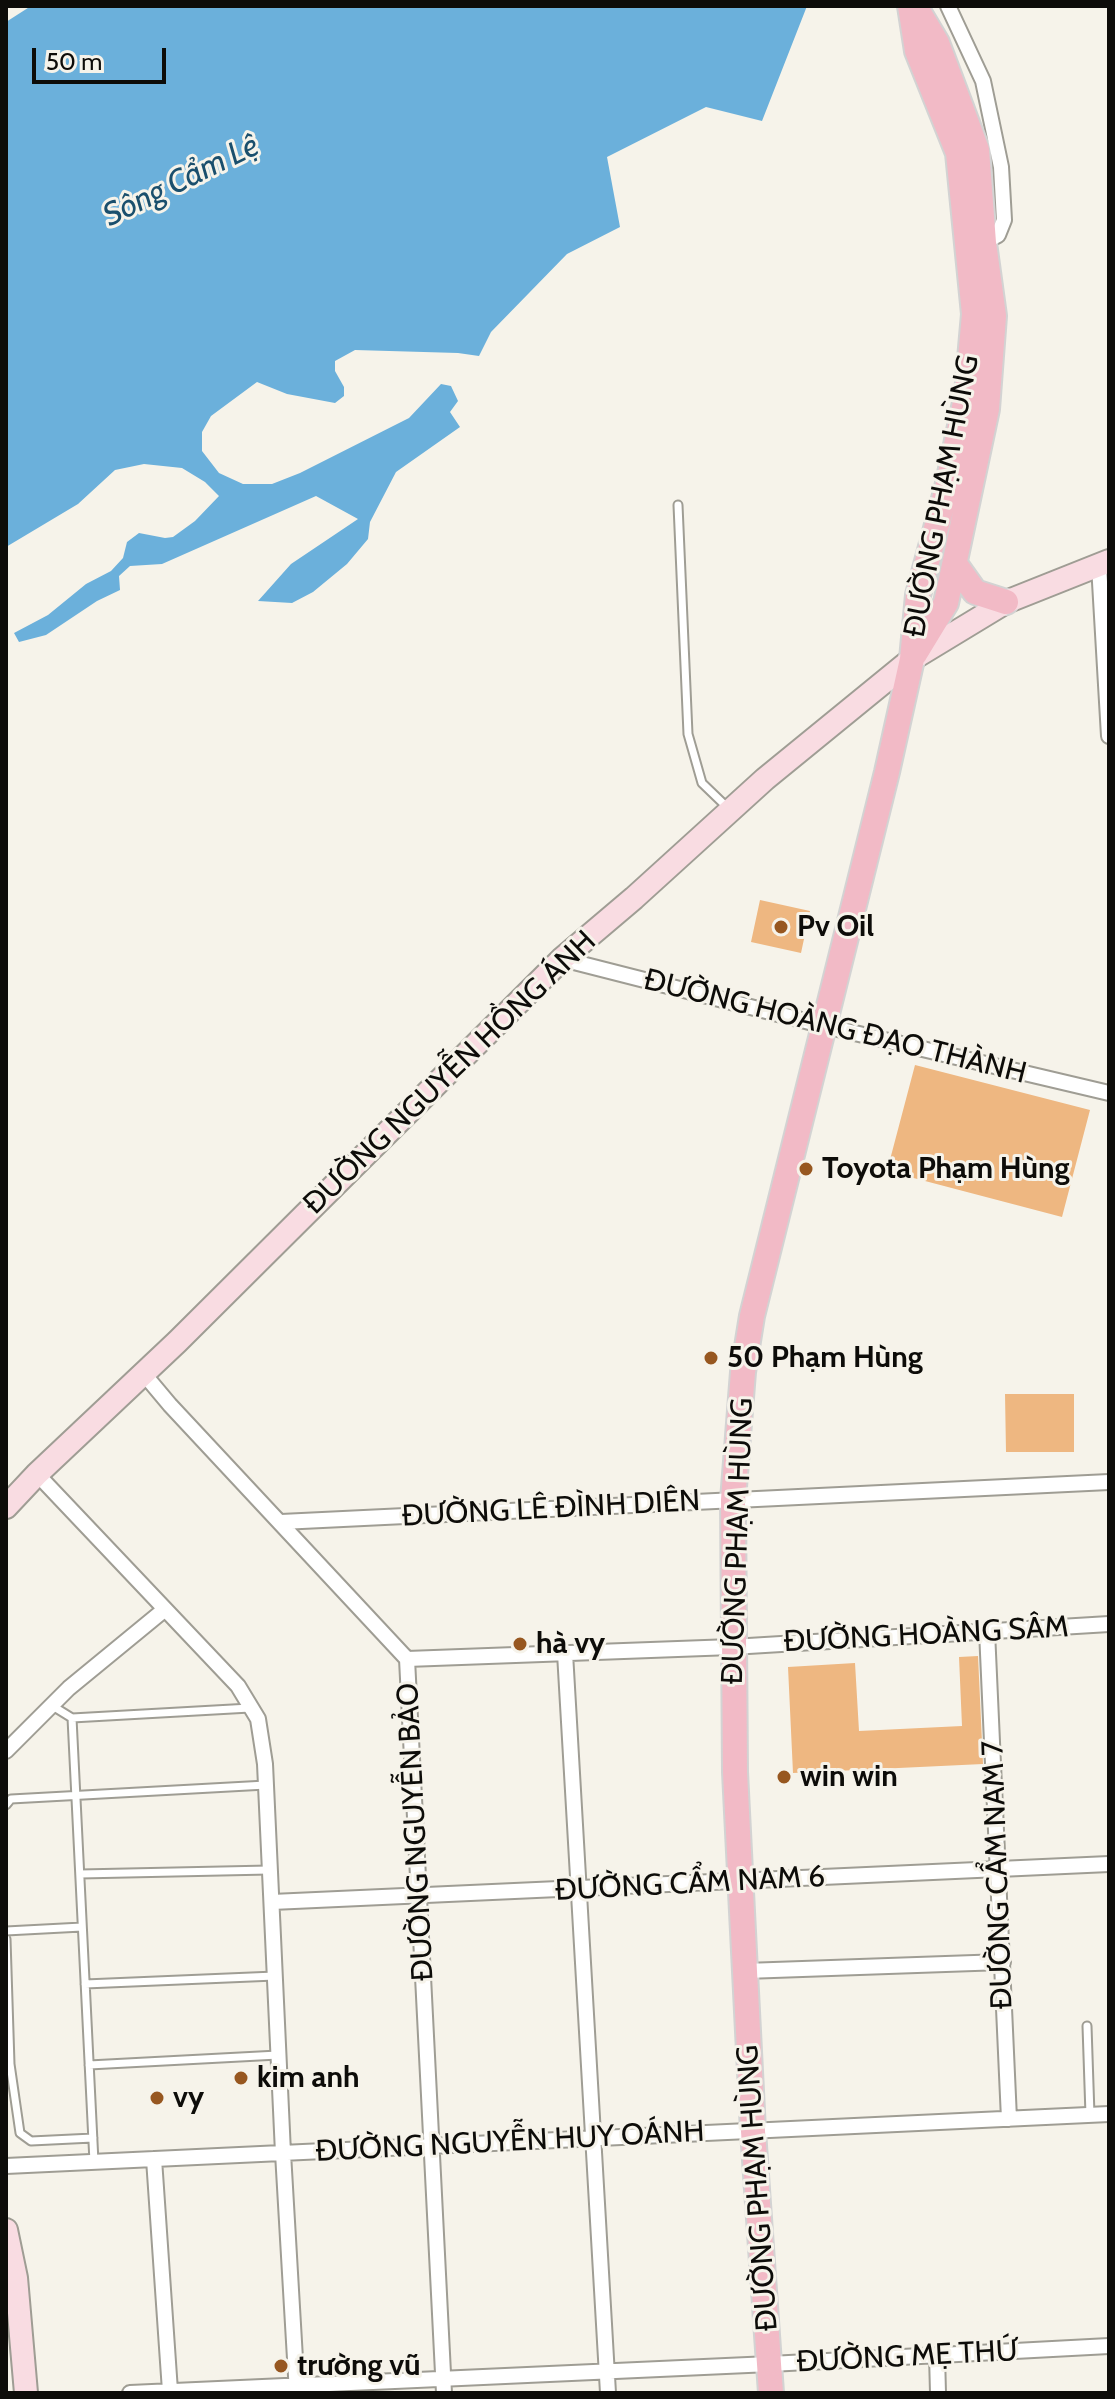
<!DOCTYPE html>
<meta charset="utf-8">
<style>
body{margin:0}
#map{position:relative;width:1115px;height:2399px;overflow:hidden;background:#f6f3ea;font-family:Cabin,sans-serif}
canvas{display:block}
.frame{position:absolute;inset:0;border:8px solid #0d0c09;pointer-events:none}
.scale{position:absolute;left:32px;top:48px;width:134px;height:36px;box-sizing:border-box;border:4px solid #0d0c09;border-top:0;padding-left:10px;font-size:24px;line-height:28px;white-space:nowrap;color:#0d0c09;-webkit-text-stroke:6px #f6f3ea;paint-order:stroke}
</style>
<div id="map">
<canvas width="1115" height="2399"></canvas>
<div class="frame"></div>
<div class="scale">50 m</div>
</div>
<script>
const context = document.querySelector('canvas').getContext('2d');
context.lineJoin = 'round';
function fill(path, color) { context.fillStyle = color; context.fill(path, 'evenodd'); }
const poly = rows => new Path2D(rows.map(r => 'M' + r).join(''));
function strokePath(path, color, width, dash) { context.strokeStyle = color; context.lineWidth = width; context.lineCap = dash ? 'butt' : 'round'; context.setLineDash(dash || []); context.stroke(path); }
function drawText(font, color, halo, rows, align = 'center') {
  context.font = font + ' Cabin,sans-serif'; context.lineWidth = 6; context.setLineDash([]); context.textBaseline = 'middle'; context.strokeStyle = halo; context.fillStyle = color; for (const [text, x, y, turn = 0] of rows) {
    context.save(); context.translate(x, y); context.rotate((+turn || 0) * Math.PI / 180); context.textAlign = isNaN(turn) ? turn : align; if (halo) context.strokeText(text, 0, 0); context.fillText(text, 0, 0); context.restore();
  }
}
fill(poly([
 [31,6,807,6,762,121,706,107,607,157,620,227,567,254,491,332,479,356,458,353,355,350,335,361,335,371,344,387,344,396,335,403,287,394,257,382,211,416,202,432,202,451,219,473,243,484,272,484,300,473,409,418,441,384,451,386,458,401,450,412,460,427,396,472,370,522,368,539,347,564,313,592,292,603,258,601,291,564,358,519,316,496,162,564,130,566,119,576,120,590,97,601,46,635,19,642,14,633,48,615,86,584,111,571,123,558,127,542,139,533,165,538,173,537,195,521,219,496,205,482,182,468,144,464,115,470,78,504,6,547,6,22]
]), '#6bb0db');
fill(poly([
 [760,900,810,911,801,953,751,942],
 [915,1065,1090,1110,1062,1217,887,1171],
 [1005,1394,1074,1394,1074,1452,1006,1452],
 [978,1656,983,1764,793,1773,788,1667,855,1663,859,1731,962,1726,959,1657]
]), '#eeb781');
const lane = poly([
 [678,505,688,734,702,783,729,809],
 [51,1705,72,1718,94,2162],
 [72,1718,250,1708],
 [6,1805,11,1799,266,1785],
 [80,1874,269,1870],
 [6,1931,82,1927],
 [6,1939,10,2064,20,2133,31,2141,93,2138],
 [85,1984,275,1976],
 [1087,2026,1090,2115],
 [89,2065,278,2055]
]);
const street = poly([
 [948,6,983,81,1001,167,1004,220,998,235,981,244],
 [1099,565,1109,736],
 [562,959,825,1026,1109,1093],
 [144,1374,170,1405,407,1659,444,2393],
 [37,1474,238,1686,258,1719,265,1764,283,2153,297,2393],
 [281,1522,1109,1482],
 [987,1631,1009,2119],
 [565,1653,608,2393],
 [407,1659,732,1647,1109,1624],
 [6,1751,69,1688,164,1610],
 [272,1902,1109,1864],
 [745,1971,1003,1962],
 [154,2159,170,2391],
 [6,2166,1109,2114],
 [937,2355,938,2393],
 [130,2393,770,2364,1109,2346]
]);
const secondary = poly([
 [6,1507,37,1474,177,1342,562,959,634,898,765,779,912,659,1006,602,1109,561],
 [6,2230,16,2278,26,2393]
]);
const primary = poly([
 [915,6,937,43,977,150,984,243,994,316,987,409,946,603,915,654],
 [955,564,975,592,1006,602],
 [771,2393,753,2131,735,1772,733,1500,743,1372,752,1316,887,772,912,659,918,595,947,488,967,393,974,314,958,153,917,51,910,6]
]);
strokePath(lane, '#9f9d94', 11);
strokePath(street, '#9f9d94', 18);
strokePath(secondary, '#9f9d94', 26);
strokePath(primary, '#d3d3d3', 28);
strokePath(lane, '#fff', 7);
strokePath(street, '#fff', 14);
strokePath(secondary, '#f9dce2', 22);
strokePath(primary, '#f2bac6', 24);
for (const [x, y, r, color] of [
 [781,927,8,"#975720"],
 [806,1169,8,"#975720"],
 [711,1358,8,"#975720"],
 [520,1644,8,"#975720"],
 [784,1777,8,"#975720"],
 [241,2078,8,"#975720"],
 [157,2098,8,"#975720"],
 [281,2366,8,"#975720"]
]) { const dot = new Path2D(); dot.arc(x, y, r, 0, 2 * Math.PI); context.fillStyle = color; context.fill(dot); strokePath(dot, '#f6f3ea', 3); }
drawText('30px', '#0d0c09', '#f6f3ea', [
 ["ĐƯỜNG PHẠM HÙNG",942,496,-79],
 ["ĐƯỜNG HOÀNG ĐẠO THÀNH",835,1027,14],
 ["ĐƯỜNG NGUYỄN HỒNG ÁNH",450,1073,-44],
 ["ĐƯỜNG LÊ ĐÌNH DIÊN",551,1509,-3],
 ["ĐƯỜNG PHẠM HÙNG",738,1541,-88],
 ["ĐƯỜNG HOÀNG SÂM",926,1635,-3],
 ["ĐƯỜNG NGUYỄN BẢO",416,1832,-93],
 ["ĐƯỜNG CẨM NAM 7",998,1875,-92],
 ["ĐƯỜNG CẨM NAM 6",690,1884,-3],
 ["ĐƯỜNG NGUYỄN HUY OÁNH",510,2142,-3],
 ["ĐƯỜNG PHẠM HÙNG",758,2188,-94],
 ["ĐƯỜNG MẸ THỨ",907,2357,-3]
]);
drawText('bold 30px', '#0d0c09', '#f6f3ea', [
 ["Pv Oil",797,927],
 ["Toyota Phạm Hùng",822,1169],
 ["50 Phạm Hùng",727,1358],
 ["hà vy",536,1644],
 ["win win",800,1777],
 ["kim anh",257,2078],
 ["vy",173,2098],
 ["trường vũ",297,2366]
], 'left');
drawText('italic 32px', '#1a4f6d', '#f6f3ea', [
 ["Sông Cẩm Lệ",181,181,-26]
]);
</script>
